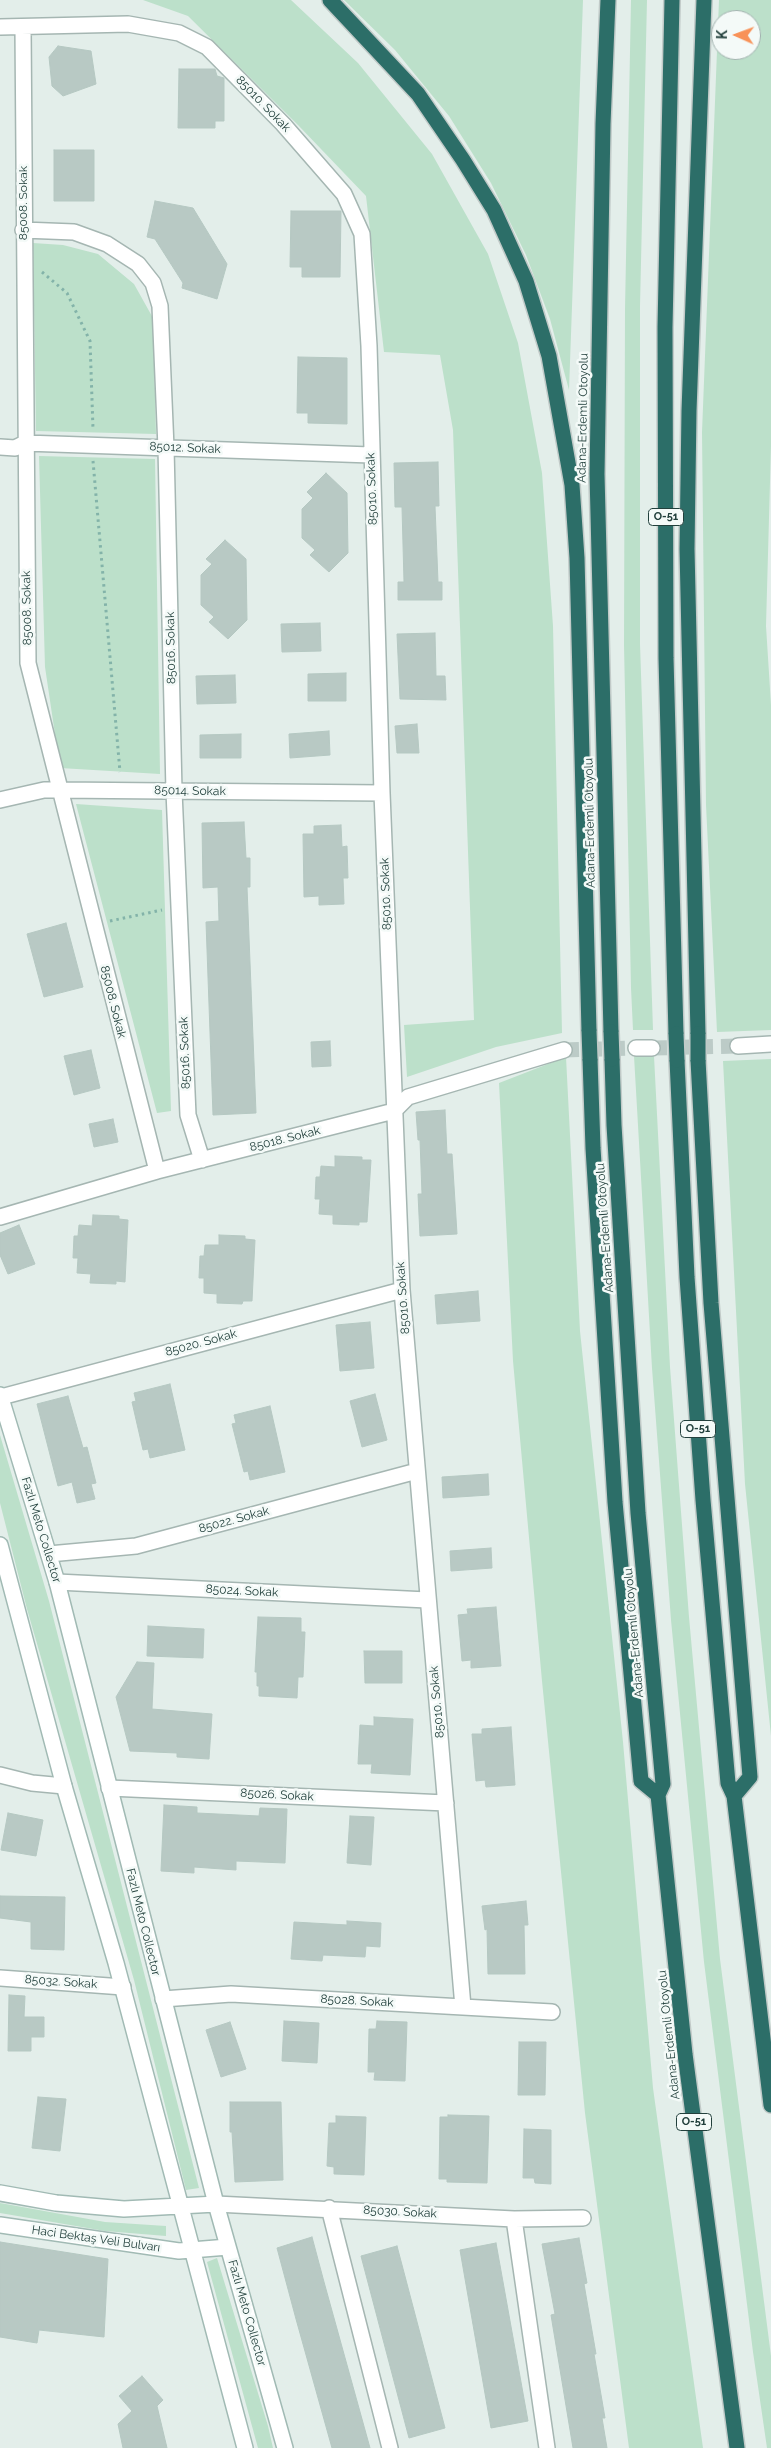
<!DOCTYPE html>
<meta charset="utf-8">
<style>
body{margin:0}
#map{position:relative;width:771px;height:2448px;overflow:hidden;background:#e3eeea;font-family:Raleway,sans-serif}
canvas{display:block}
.north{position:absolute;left:711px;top:10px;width:50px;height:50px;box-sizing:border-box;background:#f4faf8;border:1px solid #a0b0ad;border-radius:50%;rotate:272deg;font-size:14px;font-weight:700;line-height:20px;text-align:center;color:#22403c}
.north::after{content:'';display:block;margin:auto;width:18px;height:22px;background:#f89258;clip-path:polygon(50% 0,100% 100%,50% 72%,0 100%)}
</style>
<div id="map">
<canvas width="771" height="2448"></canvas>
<div class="north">K</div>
</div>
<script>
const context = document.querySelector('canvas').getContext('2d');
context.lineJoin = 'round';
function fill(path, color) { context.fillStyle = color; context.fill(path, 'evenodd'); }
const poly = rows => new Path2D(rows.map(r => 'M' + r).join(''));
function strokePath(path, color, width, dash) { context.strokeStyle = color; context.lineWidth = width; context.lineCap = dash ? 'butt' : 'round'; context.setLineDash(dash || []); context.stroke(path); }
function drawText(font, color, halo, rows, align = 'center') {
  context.font = font + ' Raleway,sans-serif'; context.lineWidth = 5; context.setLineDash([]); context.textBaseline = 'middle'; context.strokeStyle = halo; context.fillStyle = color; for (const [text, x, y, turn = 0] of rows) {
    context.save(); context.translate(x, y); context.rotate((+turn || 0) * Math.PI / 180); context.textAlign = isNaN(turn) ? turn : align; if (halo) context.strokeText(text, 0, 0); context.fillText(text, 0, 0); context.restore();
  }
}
fill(poly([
 [143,0,291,0,358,63,432,154,488,254,518,343,542,473,553,626,562,1033,496,1047,407,1077,404,1025,474,1020,453,430,440,355,384,352,366,196,298,125,188,16],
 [344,0,583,0,569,390,550,319,526,255,491,183,449,116,395,50],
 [631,0,647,0,640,306,640,644,653,1030,633,1030,631,988,624,645,625,309],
 [719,0,771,0,771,446,766,626,771,705,771,1030,717,1032,706,805,702,432],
 [721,20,751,20,751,50,721,50],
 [33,243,63,245,98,254,134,284,153,318,156,434,36,431],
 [39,456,155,459,160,774,60,768,45,667],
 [76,804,162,810,171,1111,157,1113],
 [634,1056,654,1056,670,1367,689,1617,720,1959,771,2356,771,2448,767,2448,753,2352,704,1962,671,1620,652,1368],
 [566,1057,580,1331,623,1742,653,2088,703,2448,629,2448,585,2113,542,1681,513,1361,499,1083],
 [771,1059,771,1736,745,1484,723,1061],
 [0,1435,49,1601,199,2188,186,2190,134,1980,27,1609,0,1503],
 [0,2203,105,2222,166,2226,166,2236,105,2231,0,2213],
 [217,2258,268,2426,273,2448,258,2448,207,2262]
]), '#bce0ca');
const building = poly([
 [58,46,91,51,96,84,63,96,52,86,49,57,58,46],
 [179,69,215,69,217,76,224,78,224,121,215,121,215,128,178,128,179,69],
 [54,150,94,150,94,201,54,201,54,150],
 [155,201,193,208,227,264,217,299,182,288,183,283,155,239,147,237,155,201],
 [291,211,341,211,340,277,302,277,302,267,290,267,291,211],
 [298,357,347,358,347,424,308,423,308,413,297,413,298,357],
 [438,462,439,506,435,506,438,582,442,582,442,600,398,600,398,582,404,582,402,507,395,507,394,463,438,462],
 [326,473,347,493,348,553,329,572,310,555,315,550,302,538,302,509,313,498,307,492,326,473],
 [225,540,246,559,247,620,228,639,209,622,214,617,201,605,201,575,212,564,206,559,225,540],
 [320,623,321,651,282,652,281,624,320,623],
 [435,633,436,676,445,676,446,700,400,699,397,634,435,633],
 [346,673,346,701,308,701,308,674,346,673],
 [235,675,236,703,197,704,196,676,235,675],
 [417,724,419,753,397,753,395,726,417,724],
 [329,731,330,755,290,758,289,734,329,731],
 [241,734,241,758,200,758,200,735,241,734],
 [244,822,246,858,250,858,250,887,247,887,256,1113,213,1115,206,922,219,921,218,887,203,888,202,823,244,822],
 [341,825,342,847,347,846,348,878,343,878,344,904,319,905,319,896,304,897,303,834,314,834,314,826,341,825],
 [66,923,83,987,44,997,27,934,66,923],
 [330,1041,331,1066,312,1067,311,1042,330,1041],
 [91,1050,100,1088,74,1095,64,1056,91,1050],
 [445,1110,447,1154,452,1154,457,1234,420,1236,418,1194,422,1194,420,1140,418,1140,416,1112,445,1110],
 [113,1119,118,1142,94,1147,89,1124,113,1119],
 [335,1156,362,1157,362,1160,371,1160,367,1222,359,1222,359,1225,333,1224,333,1215,319,1214,320,1199,315,1199,316,1177,320,1177,321,1166,335,1167,335,1156],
 [93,1215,119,1216,119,1219,128,1220,125,1282,116,1281,116,1284,90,1283,91,1274,77,1273,78,1258,73,1258,74,1236,78,1236,79,1225,92,1226,93,1215],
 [19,1225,35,1264,8,1274,0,1255,0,1233,19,1225],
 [219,1235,245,1236,245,1239,255,1240,252,1301,243,1301,242,1304,217,1303,217,1294,204,1293,204,1278,199,1278,200,1256,204,1256,205,1245,219,1245,219,1235],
 [478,1291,480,1321,437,1324,435,1295,478,1291],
 [370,1322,374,1368,340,1371,336,1325,370,1322],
 [170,1384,185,1450,150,1458,148,1449,143,1450,132,1402,136,1401,134,1393,170,1384],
 [375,1394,387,1440,362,1447,350,1401,375,1394],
 [68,1396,83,1448,87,1447,96,1483,91,1484,95,1499,77,1503,72,1482,58,1486,37,1404,68,1396],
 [270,1406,285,1472,250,1480,248,1471,244,1472,232,1424,236,1423,234,1415,270,1406],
 [488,1474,489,1495,443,1498,442,1477,488,1474],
 [491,1548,492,1568,451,1571,450,1551,491,1548],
 [496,1607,501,1666,471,1668,471,1660,462,1661,458,1615,468,1614,467,1609,496,1607],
 [258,1617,301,1618,301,1632,305,1632,303,1677,298,1677,297,1698,259,1696,259,1686,257,1686,257,1672,255,1672,258,1617],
 [148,1626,204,1629,203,1658,147,1656,148,1626],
 [364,1651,402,1651,402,1683,365,1683,364,1651],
 [137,1662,154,1663,152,1709,212,1714,209,1759,177,1757,177,1753,130,1751,116,1697,137,1662],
 [374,1717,413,1719,410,1775,371,1773,372,1764,358,1764,360,1725,374,1726,374,1717],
 [511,1727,515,1785,486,1787,485,1780,476,1781,472,1734,482,1734,482,1729,511,1727],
 [164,1805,197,1807,197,1813,259,1816,260,1808,287,1809,285,1863,236,1861,236,1870,194,1867,194,1873,161,1871,164,1805],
 [8,1813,43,1820,36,1856,1,1850,8,1813],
 [350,1816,374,1817,371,1865,347,1863,350,1816],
 [0,1896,65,1897,64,1950,31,1949,31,1922,0,1918,0,1896],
 [526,1901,528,1925,524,1925,525,1974,488,1974,487,1929,485,1930,482,1906,526,1901],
 [347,1921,381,1923,380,1947,366,1946,365,1957,323,1955,322,1961,291,1959,294,1922,347,1925,347,1921],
 [9,1995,25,1996,24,2017,44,2017,44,2037,31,2037,31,2051,8,2051,9,1995],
 [284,2021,319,2023,317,2063,282,2061,284,2021],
 [377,2021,407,2022,405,2081,374,2080,375,2072,368,2072,369,2029,376,2029,377,2021],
 [230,2022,246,2069,221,2077,206,2030,230,2022],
 [519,2042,546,2042,545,2095,518,2095,519,2042],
 [38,2097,66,2099,60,2151,32,2148,38,2097],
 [230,2102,281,2102,283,2180,235,2182,232,2132,230,2132,230,2102],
 [448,2115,489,2116,487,2183,447,2182,447,2179,439,2179,440,2117,448,2117,448,2115],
 [336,2116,366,2117,364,2175,334,2174,334,2167,327,2166,329,2123,336,2123,336,2116],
 [524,2129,551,2130,551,2184,535,2183,534,2178,523,2178,524,2129],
 [312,2237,324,2282,370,2448,332,2448,296,2319,277,2248,312,2237],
 [579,2238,587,2283,584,2284,596,2354,594,2354,605,2418,602,2418,607,2448,573,2448,551,2315,555,2314,542,2244,579,2238],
 [0,2242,108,2259,104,2337,39,2330,37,2343,0,2337,0,2242],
 [496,2243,528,2421,491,2428,460,2250,496,2243],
 [397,2246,445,2428,409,2438,361,2256,397,2246],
 [142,2376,163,2400,157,2406,167,2448,123,2448,118,2424,132,2411,119,2396,142,2376]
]);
fill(building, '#b8c9c4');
strokePath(building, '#b5c8c2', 1);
strokePath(poly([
 [652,1048,738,1046],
 [564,1050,636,1048]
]), '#bccbc7', 15, [15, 8]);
const street = poly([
 [0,27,128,24,179,33,207,47,283,124,344,194,362,234,369,346,382,793,402,1290,463,2007],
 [23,28,28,663,157,1171],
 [23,230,74,232,107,244,138,264,153,283,160,306,166,448,174,791,188,1115,202,1160],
 [0,447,15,448,25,443,371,455],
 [0,800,44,790,58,790,382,793],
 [738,1046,771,1044],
 [636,1048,652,1048],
 [0,1217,157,1171,394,1111,408,1097,564,1050],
 [1,1397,402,1290],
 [49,1554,136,1546,417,1471],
 [57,1582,427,1600],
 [0,1775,32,1783,64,1786],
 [109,1788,446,1803],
 [0,1978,123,1987],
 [163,1999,231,1994,552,2012],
 [216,2204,514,2219,583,2218],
 [329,2208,390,2448],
 [514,2219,547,2448]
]);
const secondary = poly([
 [0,1395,57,1582,216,2204,285,2448],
 [0,1545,64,1786,116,1963,245,2448],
 [0,2193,56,2203,124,2209,216,2204],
 [0,2225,179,2251,228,2247]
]);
const highway = poly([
 [330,0,418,94,463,160,494,210,526,281,549,356,572,485,577,558,589,1031],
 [608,0,603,124,597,474,611,1032],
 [672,0,665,327,666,658,676,1034],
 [698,1034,687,549,689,411,704,0],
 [590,1059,593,1148,615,1502,636,1727,641,1781,658,1795],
 [612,1059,614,1125,638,1513,663,1784,658,1795,685,2054,737,2448],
 [677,1060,687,1277,703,1500,728,1783,734,1796,771,2105],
 [698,1060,711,1303,750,1777,734,1796]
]);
strokePath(street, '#a5b6b2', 18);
strokePath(secondary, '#a1bab4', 18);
strokePath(highway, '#c1cac8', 18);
strokePath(poly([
 [42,272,67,293,90,341,93,429],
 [93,461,120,772],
 [110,921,162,910]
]), '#83b3a9', 3, [2.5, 4]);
strokePath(street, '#fff', 15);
strokePath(secondary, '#fff', 15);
strokePath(highway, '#2c6e68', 15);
const highwayBridge = poly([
 [589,1031,590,1059],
 [611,1032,612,1059],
 [676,1034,677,1060],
 [698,1034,698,1060]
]);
strokePath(highwayBridge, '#c1cac8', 18, []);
strokePath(highwayBridge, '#2c6e68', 15);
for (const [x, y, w] of [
 [666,517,35],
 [698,1429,35],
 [694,2122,35]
]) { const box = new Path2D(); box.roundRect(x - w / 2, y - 8.5, w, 17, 4); context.fillStyle = '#f4faf8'; context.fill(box); strokePath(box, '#22403c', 1); }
drawText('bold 11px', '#22403c', null, [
 ["O-51",666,517],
 ["O-51",698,1429],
 ["O-51",694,2122]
]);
drawText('12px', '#22403c', '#f4faf8', [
 ["85010. Sokak",263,104,46],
 ["85008. Sokak",23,203,-90],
 ["Adana-Erdemli Otoyolu",583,418,-89],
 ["85012. Sokak",185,448,2],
 ["85010. Sokak",372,489,-92],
 ["85008. Sokak",27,608,-91],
 ["85016. Sokak",171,648,-91],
 ["85014. Sokak",190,791,1],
 ["Adana-Erdemli Otoyolu",590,823,-91],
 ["85010. Sokak",386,894,-92],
 ["85008. Sokak",113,1002,76],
 ["85016. Sokak",185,1053,-92],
 ["85018. Sokak",285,1139,-14],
 ["Adana-Erdemli Otoyolu",605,1228,-94],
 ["85010. Sokak",403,1298,-94],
 ["85020. Sokak",201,1343,-15],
 ["85022. Sokak",234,1520,-15],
 ["Fazlı Meto Collector",41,1530,73],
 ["85024. Sokak",242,1591,3],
 ["Adana-Erdemli Otoyolu",634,1633,-95],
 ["85010. Sokak",437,1702,-95],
 ["85026. Sokak",277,1795,3],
 ["Fazlı Meto Collector",143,1922,76],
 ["85032. Sokak",61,1982,4],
 ["85028. Sokak",357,2001,3],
 ["Adana-Erdemli Otoyolu",669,2035,-96],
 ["85030. Sokak",400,2212,3],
 ["Haci Bektaş Veli Bulvarı",96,2239,8],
 ["Fazlı Meto Collector",247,2313,74]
]);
</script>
